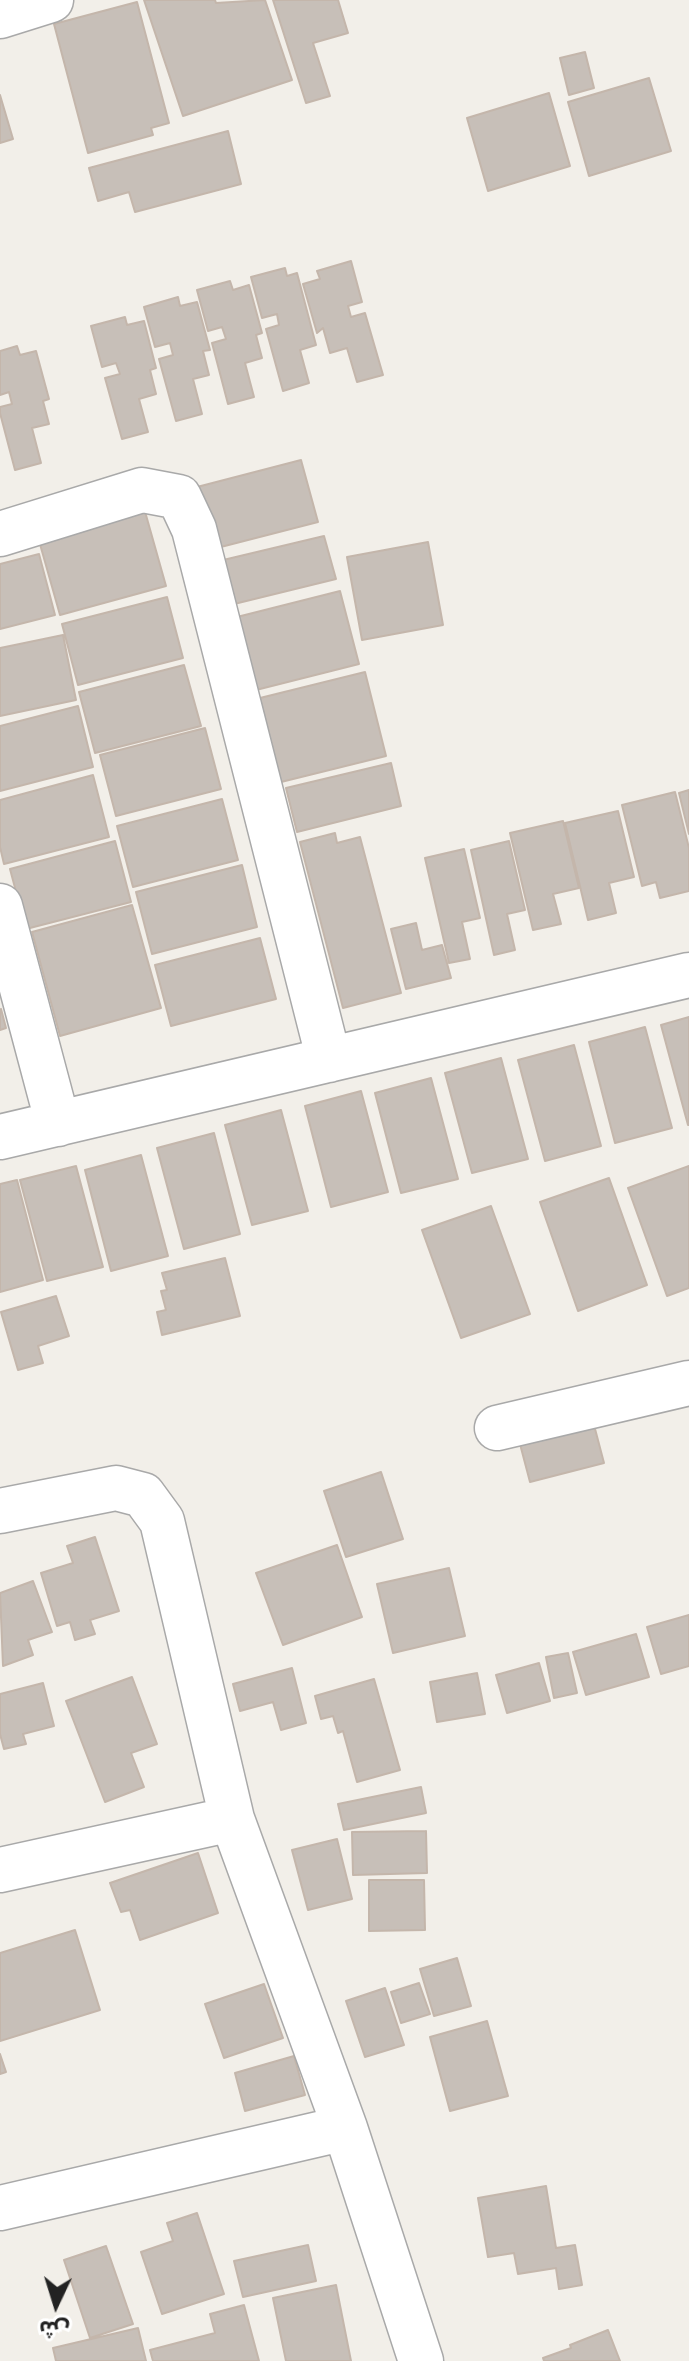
<!DOCTYPE html>
<meta charset="utf-8">
<style>
body{margin:0}
#map{position:relative;width:689px;height:2361px;overflow:hidden;background:#f2efe9;font-family:"Varela Round","Noto Sans Arabic",sans-serif}
canvas{display:block}
.north{position:absolute;left:16px;top:2265px;width:80px;height:80px;-webkit-text-stroke:6px #fff;paint-order:stroke;rotate:184deg;font-size:22px;font-weight:700;line-height:32px;text-align:center;color:#222}
.north::after{content:'';display:block;margin:auto;width:28px;height:36px;background:#222;clip-path:polygon(50% 0,100% 100%,50% 72%,0 100%)}
</style>
<div id="map">
<canvas width="689" height="2361"></canvas>
<div class="north">ش</div>
</div>
<script>
const context = document.querySelector('canvas').getContext('2d');
context.lineJoin = 'round';
function fill(path, color) { context.fillStyle = color; context.fill(path, 'evenodd'); }
const poly = rows => new Path2D(rows.map(r => 'M' + r).join(''));
function strokePath(path, color, width, dash) { context.strokeStyle = color; context.lineWidth = width; context.lineCap = dash ? 'butt' : 'round'; context.setLineDash(dash || []); context.stroke(path); }
const building = poly([
 [144,0,215,0,216,3,265,0,292,80,183,116,144,0],
 [273,0,338,0,348,33,313,43,330,96,306,103,273,0],
 [137,2,169,123,151,128,153,135,88,153,54,24,137,2],
 [585,52,594,88,569,95,560,58,585,52],
 [649,78,671,151,589,176,568,102,649,78],
 [549,93,570,166,488,191,467,118,549,93],
 [0,95,13,139,0,143,0,95],
 [228,131,241,184,135,212,129,192,98,201,89,168,228,131],
 [351,261,362,302,348,306,351,317,365,313,383,375,357,382,347,348,330,353,323,328,317,333,303,284,320,279,317,271,351,261],
 [285,268,287,276,297,273,316,345,300,350,309,383,283,391,266,329,279,325,277,314,262,318,251,277,285,268],
 [230,281,233,290,249,285,262,333,256,335,262,358,245,363,254,397,228,404,212,343,226,339,222,327,208,331,197,290,230,281],
 [178,297,180,306,197,302,210,350,203,351,209,375,193,379,202,414,176,421,159,359,173,355,170,343,155,347,144,307,178,297],
 [125,317,127,325,144,321,156,368,150,370,156,394,139,399,148,432,122,439,105,378,120,374,116,363,102,367,91,326,125,317],
 [17,346,20,355,36,351,49,399,43,401,49,424,32,428,41,463,15,470,0,413,0,407,12,404,9,392,0,395,0,351,17,346],
 [301,460,318,522,213,549,197,487,301,460],
 [144,508,166,586,60,615,38,537,144,508],
 [324,536,336,579,230,605,219,561,324,536],
 [428,542,443,625,362,640,347,557,428,542],
 [39,554,55,615,0,629,0,564,39,554],
 [340,591,359,664,252,691,233,618,340,591],
 [167,597,183,658,78,685,62,624,167,597],
 [63,635,76,700,0,716,0,648,63,635],
 [184,665,201,726,95,753,79,692,184,665],
 [365,672,386,756,281,782,260,698,365,672],
 [78,706,93,767,0,791,0,726,78,706],
 [205,728,221,789,116,816,100,755,205,728],
 [391,763,401,806,297,832,286,788,391,763],
 [93,775,109,837,4,864,0,847,0,800,93,775],
 [689,790,689,834,679,793,689,790],
 [675,792,689,848,689,891,660,898,656,882,642,886,622,805,675,792],
 [222,799,238,860,133,887,117,826,222,799],
 [618,811,634,877,609,883,616,913,588,920,565,823,618,811],
 [563,821,579,888,553,894,561,924,533,930,510,833,563,821],
 [335,833,337,843,360,837,401,993,343,1008,300,842,335,833],
 [115,841,131,902,26,929,10,869,115,841],
 [509,841,525,910,507,914,515,950,494,955,471,850,509,841],
 [464,849,480,918,462,922,470,959,449,963,425,858,464,849],
 [242,865,257,927,152,954,136,892,242,865],
 [132,905,161,1008,60,1036,32,932,132,905],
 [416,923,422,950,442,945,451,978,406,989,391,929,416,923],
 [260,938,276,999,171,1026,155,965,260,938],
 [1,1009,6,1028,0,1030,0,1010,1,1009],
 [689,1017,689,1125,688,1125,661,1025,689,1017],
 [645,1027,672,1128,615,1143,589,1042,645,1027],
 [574,1045,601,1146,545,1161,518,1060,574,1045],
 [501,1058,528,1159,472,1173,445,1073,501,1058],
 [431,1078,458,1179,401,1193,375,1093,431,1078],
 [361,1091,388,1192,331,1207,305,1106,361,1091],
 [281,1110,308,1211,252,1225,225,1125,281,1110],
 [214,1133,240,1234,184,1249,157,1148,214,1133],
 [141,1155,168,1256,111,1271,85,1170,141,1155],
 [76,1166,103,1267,47,1281,20,1180,76,1166],
 [689,1166,689,1288,667,1296,628,1188,689,1166],
 [609,1178,647,1285,578,1311,540,1202,609,1178],
 [17,1180,43,1280,0,1292,0,1184,17,1180],
 [491,1206,530,1314,461,1338,422,1230,491,1206],
 [225,1258,240,1316,162,1335,157,1312,166,1310,161,1291,167,1290,162,1273,225,1258],
 [56,1296,69,1336,38,1346,43,1363,18,1370,1,1312,56,1296],
 [594,1425,604,1463,530,1482,520,1444,594,1425],
 [381,1472,403,1539,346,1557,324,1491,381,1472],
 [95,1537,119,1611,90,1620,95,1634,75,1640,70,1622,57,1626,41,1573,73,1563,67,1546,95,1537],
 [337,1545,362,1617,283,1645,256,1573,337,1545],
 [449,1568,465,1636,393,1653,377,1584,449,1568],
 [33,1581,52,1632,28,1640,33,1655,3,1666,0,1593,33,1581],
 [689,1615,689,1666,661,1674,647,1627,689,1615],
 [636,1634,649,1677,586,1695,573,1652,636,1634],
 [568,1653,577,1693,554,1698,546,1657,568,1653],
 [539,1663,550,1701,507,1713,496,1675,539,1663],
 [292,1668,306,1723,281,1730,273,1702,240,1711,233,1684,292,1668],
 [477,1673,485,1714,437,1722,430,1682,477,1673],
 [132,1677,157,1744,131,1753,144,1787,105,1802,66,1701,132,1677],
 [374,1679,400,1770,357,1782,343,1731,338,1733,333,1716,321,1719,315,1696,374,1679],
 [43,1683,54,1726,23,1734,26,1744,4,1749,0,1734,0,1694,43,1683],
 [421,1787,426,1813,344,1830,338,1804,421,1787],
 [426,1831,427,1873,353,1875,352,1832,426,1831],
 [337,1839,352,1899,308,1910,292,1850,337,1839],
 [198,1853,218,1913,140,1940,130,1910,121,1912,110,1883,198,1853],
 [369,1880,424,1880,425,1930,369,1931,369,1880],
 [75,1930,100,2010,0,2041,0,1953,75,1930],
 [457,1958,471,2006,434,2016,420,1969,457,1958],
 [419,1983,430,2014,401,2023,391,1992,419,1983],
 [264,1984,283,2038,224,2058,205,2004,264,1984],
 [385,1988,404,2045,365,2057,346,2001,385,1988],
 [487,2021,508,2096,450,2111,430,2037,487,2021],
 [0,2054,6,2072,0,2074,0,2054],
 [294,2056,305,2095,245,2111,235,2073,294,2056],
 [546,2186,556,2248,575,2245,582,2285,559,2289,556,2268,518,2274,514,2253,488,2257,478,2198,546,2186],
 [197,2213,224,2294,162,2314,141,2252,173,2241,167,2223,197,2213],
 [308,2245,316,2281,243,2297,234,2261,308,2245],
 [106,2246,133,2324,90,2338,64,2260,106,2246],
 [336,2285,351,2361,286,2361,273,2298,336,2285],
 [244,2305,259,2361,153,2361,150,2350,215,2333,210,2314,244,2305],
 [138,2328,146,2361,56,2361,53,2348,138,2328],
 [608,2330,620,2361,544,2361,543,2358,571,2348,570,2345,608,2330]
]);
fill(building, '#c7bfb8');
strokePath(building, '#c4b6ab', 2);
const minor = poly([
 [0,16,51,0],
 [0,534,142,490,179,497,194,529,329,1060],
 [0,906,58,1124],
 [0,1137,689,975],
 [497,1428,689,1383],
 [0,1511,116,1488,143,1495,162,1521,232,1819,345,2128,421,2361],
 [0,1870,232,1819],
 [0,2208,345,2128]
]);
strokePath(minor, '#a9a9a9', 47);
strokePath(minor, '#fff', 44);
</script>
